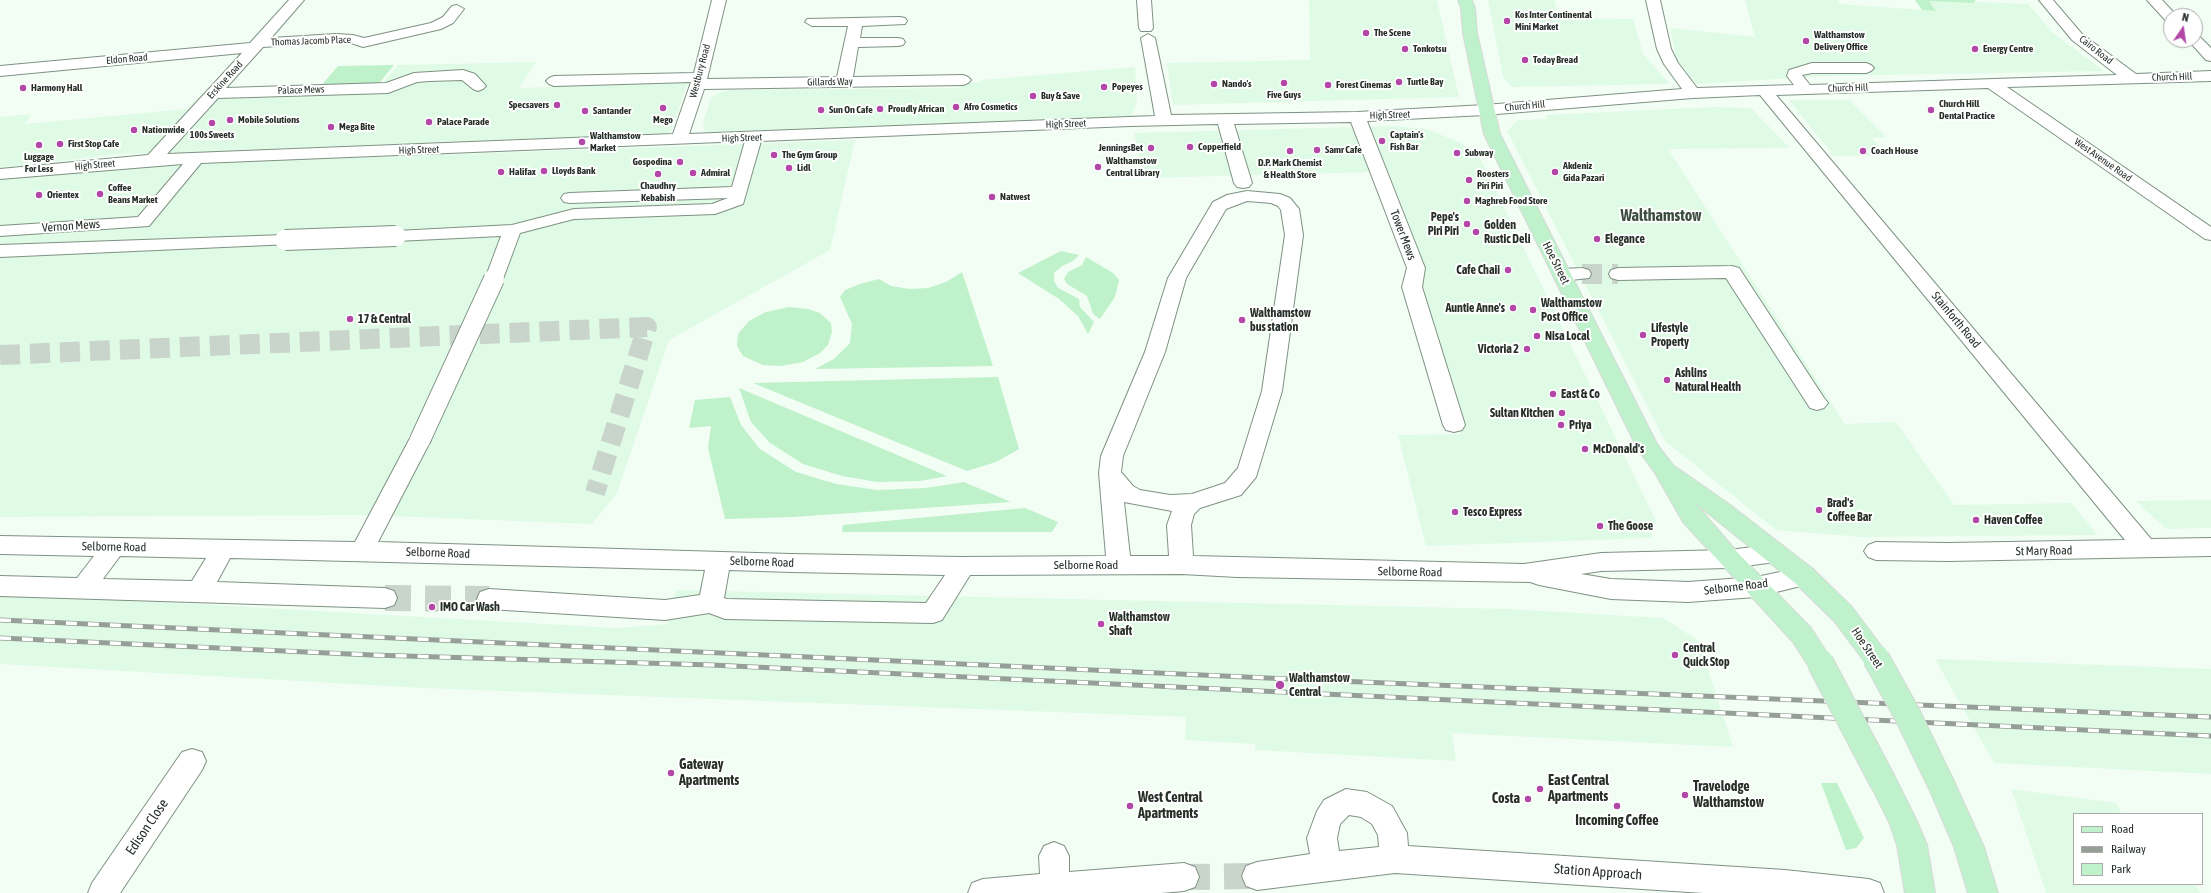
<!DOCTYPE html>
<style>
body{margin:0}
#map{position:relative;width:2211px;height:893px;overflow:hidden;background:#f2fef4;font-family:"Asap Condensed",sans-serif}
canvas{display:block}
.legend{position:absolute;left:2073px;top:813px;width:130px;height:72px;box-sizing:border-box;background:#fff;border:1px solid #a9aca9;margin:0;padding:5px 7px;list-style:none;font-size:12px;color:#272f29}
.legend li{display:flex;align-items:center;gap:8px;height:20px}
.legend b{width:20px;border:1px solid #a9aca9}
.north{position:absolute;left:2163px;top:8px;width:40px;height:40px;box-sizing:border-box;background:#fff;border:1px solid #a9aca9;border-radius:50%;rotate:13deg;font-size:11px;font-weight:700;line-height:16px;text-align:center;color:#272f29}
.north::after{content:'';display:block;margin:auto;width:14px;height:18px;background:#b247a8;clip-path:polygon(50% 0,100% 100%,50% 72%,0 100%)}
</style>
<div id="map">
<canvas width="2211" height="893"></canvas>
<ul class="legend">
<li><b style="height:5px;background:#bff1cc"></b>Road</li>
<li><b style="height:5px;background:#959f97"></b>Railway</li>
<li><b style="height:11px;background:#bff1ca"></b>Park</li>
</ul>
<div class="north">N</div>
</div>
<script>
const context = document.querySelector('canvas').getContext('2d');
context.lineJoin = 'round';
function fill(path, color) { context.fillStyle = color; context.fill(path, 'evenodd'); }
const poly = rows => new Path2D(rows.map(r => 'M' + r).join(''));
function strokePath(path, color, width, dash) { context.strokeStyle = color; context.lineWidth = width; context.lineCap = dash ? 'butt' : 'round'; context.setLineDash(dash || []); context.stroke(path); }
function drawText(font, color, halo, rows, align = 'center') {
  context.font = font + ' "Asap Condensed",sans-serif'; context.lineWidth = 4; context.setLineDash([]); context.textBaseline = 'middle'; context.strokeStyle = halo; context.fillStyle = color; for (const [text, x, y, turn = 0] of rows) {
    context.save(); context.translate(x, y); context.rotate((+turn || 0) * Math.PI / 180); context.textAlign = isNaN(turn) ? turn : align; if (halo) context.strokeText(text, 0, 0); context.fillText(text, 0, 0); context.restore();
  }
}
fill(poly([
 [1309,0,1437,0,1459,97,1173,105,1167,63,1310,60],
 [1488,0,1554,0,1559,18,1633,19,1643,54,1670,84,1512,87,1503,77],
 [1745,0,1838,0,1840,4,1936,11,1928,0,2028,4,2053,33,2104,71,1826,76,1696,84,1677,60,1670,28,1755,37],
 [536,62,519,88,688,82,670,133,579,137,705,133,703,122,711,98,720,92,730,90,959,88,959,83,981,82,981,80,1135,67,1137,101,1132,115,1147,115,1148,123,178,164,855,140,830,250,669,340,617,493,592,524,365,515,0,517,0,179,166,165,0,179,0,169,56,162,206,152,120,154,0,168,0,117,32,114,25,124,187,109,203,93,378,88,398,65],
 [524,139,524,140,238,151,238,150],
 [1789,100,1849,100,1886,137,1872,138,1887,155,1834,156],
 [1713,107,1751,108,1790,148,1668,149,1845,424,1896,422,1954,505,2071,503,2098,535,1862,537,1776,530,1665,441,1507,131,1518,120,1547,119,1545,115],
 [1392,126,1427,129,1461,143,1479,156,1656,521,1651,538,1426,546,1398,435,1460,434,1379,172,1143,178,1134,133],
 [2211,500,2211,528,2166,529,2136,501],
 [676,590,1508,609,1663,618,1699,641,1733,747,1452,733,1456,761,1255,750,1255,744,1185,740,1186,717,423,688,0,664,0,593,617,628,667,624],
 [1935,659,2211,669,2211,774,1994,763],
 [2011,789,2116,803,2122,814,2074,814,2074,884,2194,884,2201,893,2046,893]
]), '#e0fbe5');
fill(poly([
 [1915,0,1976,0,1973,3,1929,1,1936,11,1922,10],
 [394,65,377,86,320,87,338,66],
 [1061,251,1079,255,1073,261,1062,266,1054,273,1054,281,1058,288,1079,299,1080,307,1094,322,1088,334,1078,316,1059,299,1018,273],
 [1086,257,1113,273,1119,280,1115,297,1100,319,1093,314,1087,296,1067,284,1064,279,1068,272,1082,265],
 [962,272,993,366,815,369,834,359,850,343,852,324,840,297,845,290,860,284,879,279,891,286,910,289,928,288,946,282],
 [789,307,808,309,820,313,831,323,832,332,828,345,820,353,803,362,781,366,763,365,743,356,737,346,738,334,749,321,766,312],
 [998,377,1019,449,996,462,967,471,753,383],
 [739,388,947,476,920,481,877,482,842,476,803,464,770,443,751,422],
 [730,397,741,425,760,449,796,472,836,484,877,490,926,488,964,482,1011,502,793,517,725,519,708,448,711,426,689,428,695,400],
 [1025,508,1058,522,1052,532,842,532,843,525],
 [1821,783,1837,783,1864,838,1856,848,1846,850]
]), '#bff1ca');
strokePath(poly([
 [1582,274,1618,274],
 [0,355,647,327,595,493]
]), '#c9d5cb', 20, [20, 10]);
strokePath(poly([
 [385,598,489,599],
 [1184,877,1257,876]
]), '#c9d5cb', 26, [26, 14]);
const minor = poly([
 [289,0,304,0,271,38,336,34,353,35,364,38,431,23,443,17,452,6,457,5,464,9,453,23,441,29,363,47,351,43,336,42,263,47,226,88,386,83,414,73,463,70,475,74,486,86,483,89,478,91,473,89,462,80,429,81,417,82,388,93,218,98,167,154,673,134,691,82,554,86,549,84,546,81,549,78,554,76,694,73,712,0,726,0,707,79,837,77,848,26,812,26,805,22,807,19,900,17,905,18,907,21,905,24,862,26,860,38,898,38,903,39,905,42,903,45,898,46,858,47,853,77,963,75,968,77,971,80,968,83,963,85,704,89,689,134,1155,116,1141,38,1148,34,1155,38,1171,115,1357,112,1485,105,1682,89,1664,64,1657,49,1646,0,1660,0,1671,49,1678,63,1697,88,1794,85,1787,76,1789,70,1812,63,1866,63,1871,65,1874,68,1871,71,1866,73,1812,73,1802,75,1810,85,2117,75,2072,40,2039,0,2053,0,2082,34,2136,74,2211,71,2211,81,2007,87,2211,227,2211,240,2205,239,1988,88,1776,95,2151,539,2211,538,2211,556,1948,561,1876,560,1868,557,1864,551,1868,545,1876,542,1948,543,2125,540,1760,95,1693,98,1485,115,1367,121,1425,268,1422,287,1465,425,1462,430,1454,432,1446,430,1443,425,1402,287,1407,268,1351,122,1234,124,1252,183,1249,187,1243,188,1237,187,1234,183,1218,124,1130,126,761,141,743,204,715,214,574,219,520,233,503,279,501,283,494,285,487,283,485,279,501,236,396,241,390,240,387,236,390,232,396,231,512,225,574,209,712,204,728,198,570,203,564,202,561,198,564,194,570,193,732,187,745,141,201,163,149,226,0,236,0,226,138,217,183,164,0,179,0,169,148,155,242,53,0,76,0,66,250,43,289,0],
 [1137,0,1151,0,1153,28,1151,31,1141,31,1139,28,1137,0],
 [2147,0,2162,0,2177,16,2171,16,2171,22,2166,21,2147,0],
 [2195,36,2200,37,2211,48,2211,61,2206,60,2188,40,2195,40,2195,36],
 [1247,191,1280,194,1290,198,1299,209,1303,235,1282,391,1256,477,1241,495,1200,508,1194,514,1191,525,1193,556,1524,564,1601,553,1729,550,1776,544,1784,547,1788,553,1784,559,1776,562,1729,568,1601,571,1581,574,1611,579,1688,582,1756,577,1804,567,1813,569,1816,576,1813,583,1756,597,1688,602,1611,599,1539,585,1530,582,1237,577,1182,574,970,575,942,620,933,623,725,619,709,613,665,620,489,609,480,606,477,599,480,592,489,589,665,600,700,595,705,570,230,558,217,582,385,588,394,591,397,598,394,605,385,608,0,596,0,576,77,578,94,556,0,554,0,536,355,542,409,440,412,435,420,432,428,435,431,440,378,542,791,554,961,557,1106,556,1099,473,1101,456,1145,352,1168,278,1213,202,1227,195,1247,191],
 [1247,201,1271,203,1278,206,1281,210,1285,235,1262,391,1238,468,1225,483,1192,494,1170,495,1140,490,1133,486,1121,472,1123,456,1165,352,1186,278,1226,209,1247,201],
 [1124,502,1172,511,1167,525,1169,556,1130,556,1124,502],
 [120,556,206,558,192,581,103,579,120,556],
 [729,570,791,572,945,575,926,603,727,599,724,598,729,570],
 [285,235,291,236,294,240,291,244,0,257,0,245,285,235],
 [1732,266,1739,268,1824,398,1828,403,1824,408,1817,410,1810,408,1726,278,1618,280,1611,278,1609,274,1611,270,1618,268,1732,266],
 [1582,268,1589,270,1591,274,1589,278,1562,281,1555,279,1553,275,1555,271,1562,269,1582,268],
 [192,749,202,752,206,761,202,770,120,893,88,893,92,883,182,752,192,749],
 [1346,789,1367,792,1392,806,1407,833,1408,846,1785,870,1869,879,1880,883,1884,893,1704,893,1395,873,1257,890,1246,886,1242,876,1246,866,1257,862,1310,854,1307,838,1317,811,1324,800,1346,789],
 [1349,815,1361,817,1372,824,1378,835,1379,847,1339,851,1337,838,1340,824,1349,815],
 [1054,842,1064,846,1069,856,1069,872,1184,863,1195,867,1199,877,1195,887,1184,891,1161,893,968,893,972,883,983,879,1040,874,1039,856,1044,846,1054,842]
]);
const major = poly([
 [1458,0,1472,0,1475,8,1477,33,1500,134,1657,444,1673,465,1729,504,1813,569,1852,607,1885,651,1889,658,1885,665,1876,669,1867,665,1834,621,1795,583,1695,503,1738,553,1811,628,1833,662,1829,670,1820,673,1811,670,1793,642,1683,522,1655,473,1637,448,1484,134,1463,33,1461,8,1458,0],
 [1883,769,1893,773,1916,819,1927,845,1935,893,1905,893,1897,845,1889,822,1869,782,1873,773,1883,769],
 [1942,773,1952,777,1984,847,1998,893,1968,893,1954,847,1928,786,1932,777,1942,773]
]);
strokePath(minor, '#7f9183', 2);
strokePath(major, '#d8dad8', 2);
fill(minor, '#fff');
fill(major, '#bff1cc');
const rail = poly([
 [0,620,1289,679,2211,717],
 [0,638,371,655,712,665,2211,736]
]);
strokePath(rail, '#959f97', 5);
strokePath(rail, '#fff', 3.5, [11]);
const minorBridge = poly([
 [285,240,396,236],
 [420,440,494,279]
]);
const majorBridge = poly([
 [1876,658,1908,716,1942,786],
 [1820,662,1883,782]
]);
strokePath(minorBridge, '#7f9183', 22, []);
strokePath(majorBridge, '#d8dad8', 28, []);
strokePath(minorBridge, '#fff', 20);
strokePath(majorBridge, '#bff1cc', 26);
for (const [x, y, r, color] of [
 [1507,21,4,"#b247a8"],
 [1366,33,4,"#b247a8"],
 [1806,41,4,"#b247a8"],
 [1405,49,4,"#b247a8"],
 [1975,49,4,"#b247a8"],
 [1525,60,4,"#b247a8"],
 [1399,82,4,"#b247a8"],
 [1284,83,4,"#b247a8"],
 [1214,84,4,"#b247a8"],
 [1328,85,4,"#b247a8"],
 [1104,87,4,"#b247a8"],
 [23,88,4,"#b247a8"],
 [1033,96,4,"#b247a8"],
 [557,105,4,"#b247a8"],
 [956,107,4,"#b247a8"],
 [663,108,4,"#b247a8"],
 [880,109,4,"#b247a8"],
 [821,110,4,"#b247a8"],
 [1931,110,4,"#b247a8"],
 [585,111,4,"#b247a8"],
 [230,120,4,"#b247a8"],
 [429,122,4,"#b247a8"],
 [212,123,4,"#b247a8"],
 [331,127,4,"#b247a8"],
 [134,130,4,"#b247a8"],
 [1382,141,4,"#b247a8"],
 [582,142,4,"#b247a8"],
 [60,144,4,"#b247a8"],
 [39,145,4,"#b247a8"],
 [1190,147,4,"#b247a8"],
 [1151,148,4,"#b247a8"],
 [1317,150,4,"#b247a8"],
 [1290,151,4,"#b247a8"],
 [1863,151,4,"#b247a8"],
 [1457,153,4,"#b247a8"],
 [774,155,4,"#b247a8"],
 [680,162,4,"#b247a8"],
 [1098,167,4,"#b247a8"],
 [789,168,4,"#b247a8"],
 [544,171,4,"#b247a8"],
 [501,172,4,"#b247a8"],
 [1555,172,4,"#b247a8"],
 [693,173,4,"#b247a8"],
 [658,174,4,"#b247a8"],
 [1469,180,4,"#b247a8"],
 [100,194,4,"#b247a8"],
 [39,195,4,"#b247a8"],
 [992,197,4,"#b247a8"],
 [1467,201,4,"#b247a8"],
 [1467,224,4,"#b247a8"],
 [1476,232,4,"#b247a8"],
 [1597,239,4,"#b247a8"],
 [1508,270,4,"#b247a8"],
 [1513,308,4,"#b247a8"],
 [1533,310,4,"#b247a8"],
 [350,319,4,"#b247a8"],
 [1242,320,4,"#b247a8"],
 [1643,335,4,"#b247a8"],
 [1537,336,4,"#b247a8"],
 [1527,349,4,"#b247a8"],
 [1667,380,4,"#b247a8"],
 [1553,394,4,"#b247a8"],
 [1562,413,4,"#b247a8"],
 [1561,425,4,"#b247a8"],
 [1585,449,4,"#b247a8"],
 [1819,510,4,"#b247a8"],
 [1455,512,4,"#b247a8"],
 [1976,520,4,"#b247a8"],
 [1600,526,4,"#b247a8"],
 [432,607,4,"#b247a8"],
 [1101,624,4,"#b247a8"],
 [1675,655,4,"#b247a8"],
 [1280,685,5,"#b247a8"],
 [671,773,4,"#b247a8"],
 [1540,789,4,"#b247a8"],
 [1685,795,4,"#b247a8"],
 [1528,799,4,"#b247a8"],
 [1130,806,4,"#b247a8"],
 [1617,806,4,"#b247a8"]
]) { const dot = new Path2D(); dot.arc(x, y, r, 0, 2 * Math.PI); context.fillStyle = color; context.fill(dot); strokePath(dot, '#fff', 1.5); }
drawText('bold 10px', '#272f29', '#fff', [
 ["Kos Inter Continental",1515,15],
 ["Mini Market",1515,27],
 ["The Scene",1374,33],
 ["Walthamstow",1814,35],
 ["Delivery Office",1814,47],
 ["Tonkotsu",1413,49],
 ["Energy Centre",1983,49],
 ["Today Bread",1533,60],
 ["Turtle Bay",1407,82],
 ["Nando's",1222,84],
 ["Forest Cinemas",1336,85],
 ["Popeyes",1112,87],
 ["Harmony Hall",31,88],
 ["Five Guys",1284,95,"center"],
 ["Buy & Save",1041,96],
 ["Church Hill",1939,104],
 ["Dental Practice",1939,116],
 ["Specsavers",549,105,"right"],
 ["Afro Cosmetics",964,107],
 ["Proudly African",888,109],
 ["Sun On Cafe",829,110],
 ["Santander",593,111],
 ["Mobile Solutions",238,120],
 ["Mego",663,120,"center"],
 ["Palace Parade",437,122],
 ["Mega Bite",339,127],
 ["Nationwide",142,130],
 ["100s Sweets",212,135,"center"],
 ["Captain's",1390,135],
 ["Fish Bar",1390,147],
 ["Walthamstow",590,136],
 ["Market",590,148],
 ["First Stop Cafe",68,144],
 ["Copperfield",1198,147],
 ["JenningsBet",1143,148,"right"],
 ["Samr Cafe",1325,150],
 ["Coach House",1871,151],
 ["Subway",1465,153],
 ["The Gym Group",782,155],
 ["Luggage",39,157,"center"],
 ["For Less",39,169,"center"],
 ["Walthamstow",1106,161],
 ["Central Library",1106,173],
 ["Gospodina",672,162,"right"],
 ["D.P. Mark Chemist",1290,163,"center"],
 ["& Health Store",1290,175,"center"],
 ["Akdeniz",1563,166],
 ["Gida Pazari",1563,178],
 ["Lidl",797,168],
 ["Lloyds Bank",552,171],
 ["Halifax",509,172],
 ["Admiral",701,173],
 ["Roosters",1477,174],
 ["Piri Piri",1477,186],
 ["Chaudhry",658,186,"center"],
 ["Kebabish",658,198,"center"],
 ["Coffee",108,188],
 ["Beans Market",108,200],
 ["Orientex",47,195],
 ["Natwest",1000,197],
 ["Maghreb Food Store",1475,201]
], 'left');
drawText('10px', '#272f29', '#fff', [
 ["Thomas Jacomb Place",311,41,-2],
 ["Cairo Road",2096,50,38],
 ["Eldon Road",127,59,-5],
 ["Westbury Road",700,71,-75],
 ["Church Hill",2172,77,-2],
 ["Erskine Road",225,80,-48],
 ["Gillards Way",830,82,-1],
 ["Church Hill",1848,88,-2],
 ["Palace Mews",301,90,-2],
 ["Church Hill",1525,106,-5],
 ["High Street",1390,115,-2],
 ["High Street",1066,124,-2],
 ["High Street",742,138,-2],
 ["High Street",419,150,-2],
 ["West Avenue Road",2103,160,35],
 ["High Street",95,165,-5]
]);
drawText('bold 12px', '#272f29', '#fff', [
 ["Pepe's",1459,217,"right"],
 ["Piri Piri",1459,231,"right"],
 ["Golden",1484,225],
 ["Rustic Deli",1484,239],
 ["Elegance",1605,239],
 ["Cafe Chaii",1500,270,"right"],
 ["Walthamstow",1541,303],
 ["Post Office",1541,317],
 ["Auntie Anne's",1505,308,"right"],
 ["Walthamstow",1250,313],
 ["bus station",1250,327],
 ["17 & Central",358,319],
 ["Lifestyle",1651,328],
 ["Property",1651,342],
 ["Nisa Local",1545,336],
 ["Victoria 2",1519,349,"right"],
 ["Ashlins",1675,373],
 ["Natural Health",1675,387],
 ["East & Co",1561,394],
 ["Sultan Kitchen",1554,413,"right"],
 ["Priya",1569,425],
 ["McDonald's",1593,449],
 ["Brad's",1827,503],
 ["Coffee Bar",1827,517],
 ["Tesco Express",1463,512],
 ["Haven Coffee",1984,520],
 ["The Goose",1608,526],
 ["IMO Car Wash",440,607],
 ["Walthamstow",1109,617],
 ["Shaft",1109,631],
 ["Central",1683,648],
 ["Quick Stop",1683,662],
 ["Walthamstow",1289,678],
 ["Central",1289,692]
], 'left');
drawText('12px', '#272f29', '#fff', [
 ["Vernon Mews",71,226,-4],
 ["Tower Mews",1403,235,69],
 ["Hoe Street",1556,263,63],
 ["Stainforth Road",1956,320,50],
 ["Selborne Road",114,547,1],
 ["St Mary Road",2044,551,-1],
 ["Selborne Road",438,553,2],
 ["Selborne Road",762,562,2],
 ["Selborne Road",1086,565],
 ["Selborne Road",1410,572,1],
 ["Selborne Road",1736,587,-7],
 ["Hoe Street",1867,648,56]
]);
drawText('bold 14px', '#272f29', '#fff', [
 ["Gateway",679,765],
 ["Apartments",679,781],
 ["East Central",1548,781],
 ["Apartments",1548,797],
 ["Travelodge",1693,787],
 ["Walthamstow",1693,803],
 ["West Central",1138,798],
 ["Apartments",1138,814],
 ["Costa",1520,799,"right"],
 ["Incoming Coffee",1617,821,"center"]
], 'left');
drawText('14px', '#272f29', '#fff', [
 ["Edison Close",147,827,-56],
 ["Station Approach",1598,872,4]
]);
drawText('bold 16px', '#3d4d40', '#fff', [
 ["Walthamstow",1661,216]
]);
</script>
